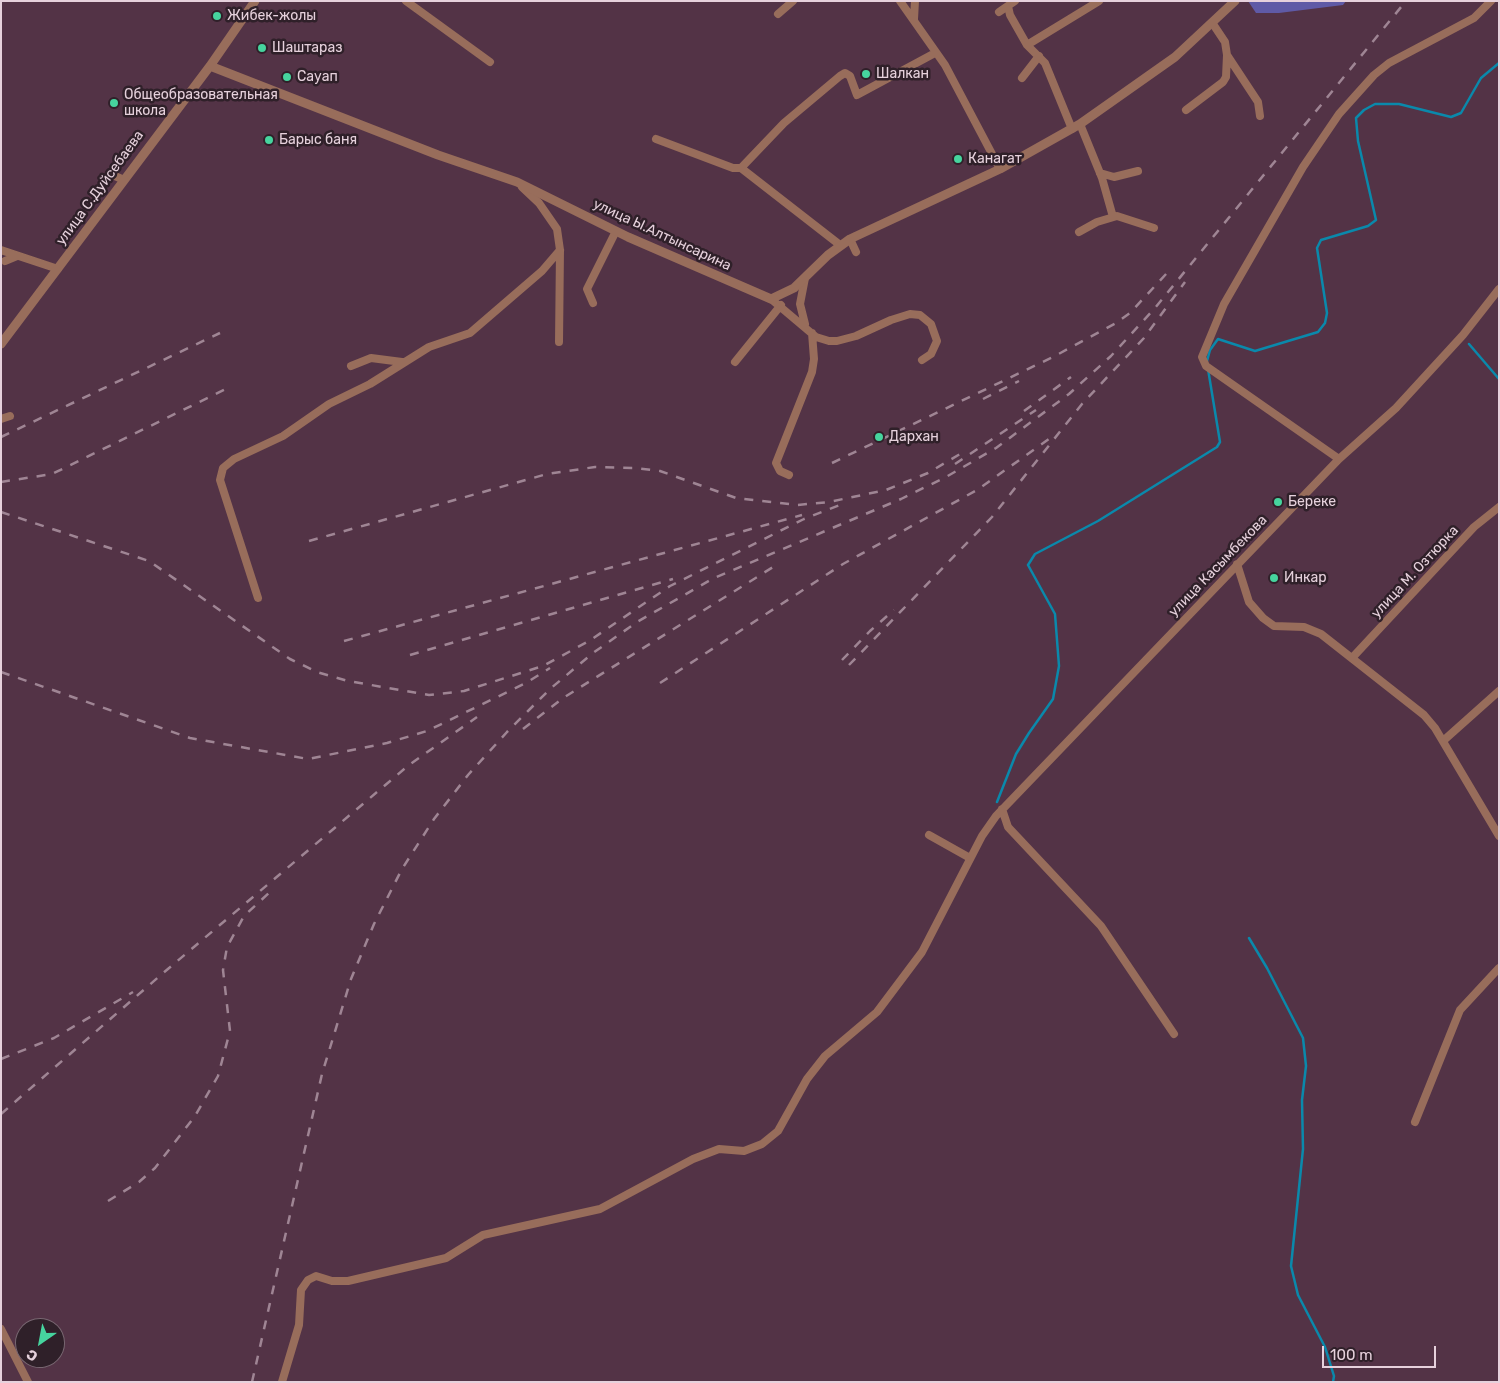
<!DOCTYPE html>
<meta charset="utf-8">
<style>
body{margin:0}
#map{position:relative;width:1500px;height:1383px;overflow:hidden;background:#533346;font-family:Rubik,sans-serif}
canvas{display:block}
.frame{position:absolute;inset:0;border:2px solid #e6d1dc;pointer-events:none}
.north{position:absolute;left:15px;top:1318px;width:50px;height:50px;box-sizing:border-box;background:#2f2029;border:1px solid #786771;border-radius:50%;rotate:213deg;font-size:14px;font-weight:700;line-height:20px;text-align:center;color:#e6d1dc}
.north::after{content:'';display:block;margin:auto;width:18px;height:22px;background:#46d49e;clip-path:polygon(50% 0,100% 100%,50% 72%,0 100%)}
.scale{position:absolute;left:1322px;top:1346px;width:114px;height:22px;box-sizing:border-box;border:2px solid #e6d1dc;border-top:0;padding-left:6px;font-size:15px;line-height:18px;white-space:nowrap;color:#e6d1dc;-webkit-text-stroke:4px #2f2029;paint-order:stroke}
</style>
<div id="map">
<canvas width="1500" height="1383"></canvas>
<div class="frame"></div>
<div class="north">С</div>
<div class="scale">100 m</div>
</div>
<script>
const context = document.querySelector('canvas').getContext('2d');
context.lineJoin = 'round';
function fill(path, color) { context.fillStyle = color; context.fill(path, 'evenodd'); }
const poly = rows => new Path2D(rows.map(r => 'M' + r).join(''));
function strokePath(path, color, width, dash) { context.strokeStyle = color; context.lineWidth = width; context.lineCap = dash ? 'butt' : 'round'; context.setLineDash(dash || []); context.stroke(path); }
function drawText(font, color, halo, rows, align = 'center') {
  context.font = font + ' Rubik,sans-serif'; context.lineWidth = 5; context.setLineDash([]); context.textBaseline = 'middle'; context.strokeStyle = halo; context.fillStyle = color; for (const [text, x, y, turn = 0] of rows) {
    context.save(); context.translate(x, y); context.rotate((+turn || 0) * Math.PI / 180); context.textAlign = isNaN(turn) ? turn : align; if (halo) context.strokeText(text, 0, 0); context.fillText(text, 0, 0); context.restore();
  }
}
fill(poly([
 [1248,1,1346,1,1343,5,1279,13,1256,13]
]), '#5f5aa6');
strokePath(poly([
 [1469,344,1499,379],
 [1207,361,1210,350,1218,339,1255,351,1318,332,1325,323,1327,313,1317,248,1321,240,1368,226,1376,220,1358,141,1356,118,1364,110,1375,104,1399,104,1451,117,1461,113,1481,78,1499,63],
 [997,802,1016,754,1029,733,1053,699,1059,666,1055,614,1028,565,1035,554,1098,521,1217,447,1220,442,1208,369],
 [1249,938,1267,968,1303,1038,1306,1066,1302,1100,1303,1149,1291,1266,1298,1295,1325,1347,1334,1376,1333,1382]
]), '#0a89ab', 2.5);
strokePath(poly([
 [406,1,490,62],
 [900,1,945,65,1000,169],
 [1008,6,1010,15,1027,45,1045,63,1072,129],
 [999,12,1015,1],
 [778,14,793,1],
 [914,19,915,1],
 [1213,24,1225,42,1227,55,1258,102,1260,116],
 [1027,45,1099,1],
 [1022,78,1039,56],
 [1186,110,1223,82,1226,77,1227,55],
 [1080,124,1102,178,1113,217],
 [656,139,733,168,741,168,840,245],
 [741,168,784,123,840,76,845,73,850,76,857,95,935,53],
 [1100,173,1114,177,1138,171],
 [115,176,124,180],
 [522,187,539,203,557,229,560,250,559,342],
 [1079,232,1097,222,1117,216,1154,228],
 [850,239,856,252],
 [1,250,58,269],
 [5,261,17,256],
 [771,299,816,337,829,341,837,341,856,336,891,320,910,314,920,315,931,324,937,341,931,354,922,360],
 [593,303,587,289,616,231],
 [805,324,800,304,805,278],
 [735,362,781,305],
 [351,366,371,358,402,362],
 [1,419,10,416],
 [1339,459,1206,366,1202,357,1224,304,1303,167,1339,114,1374,75,1389,63,1474,18,1491,1],
 [789,475,780,471,776,463,812,372,814,359,812,333],
 [1237,564,1249,602,1263,618,1274,626,1304,627,1321,634,1424,715,1435,728,1499,836],
 [258,598,220,480,223,468,234,459,283,436,329,404,370,384,429,347,470,333,542,271,560,250],
 [1352,658,1474,527,1499,507],
 [1443,741,1499,691],
 [1002,809,1008,827,1101,926,1174,1034],
 [929,835,970,858],
 [1415,1122,1460,1010,1499,968],
 [1,1329,28,1382],
 [282,1382,299,1325,301,1290,308,1280,316,1276,332,1281,348,1281,446,1258,483,1235,600,1209,693,1159,719,1149,744,1151,762,1144,778,1131,807,1079,825,1056,877,1012,922,952,982,836,996,816,1339,459,1396,408,1463,335,1499,289]
]), '#986d5b', 8);
strokePath(poly([
 [210,66,438,155,517,182,628,237,771,299,794,288,828,255,850,239,1000,169,1080,124,1175,57,1235,1],
 [1,344,210,66,255,1]
]), '#986d5b', 9);
strokePath(poly([
 [983,399,1019,381],
 [1024,411,1071,377],
 [1,437,220,333],
 [832,463,1053,357,1116,323,1130,313,1167,273],
 [955,464,1036,410],
 [1,482,52,474,232,386],
 [1,512,149,561,290,659,317,672,348,681,429,695,464,691,543,666,589,641,670,586,804,519,845,503],
 [309,541,547,474,595,467,636,468,660,471,736,498,797,505,829,502,886,490,928,473,960,454],
 [344,641,802,515],
 [410,655,673,579],
 [842,660,870,631,894,610],
 [849,665,992,517,1082,404,1144,338,1185,282],
 [1,672,190,738,308,759,387,743,427,731,526,683,550,668],
 [660,683,843,564,977,490,1049,439],
 [523,729,563,698,778,564],
 [1,1059,54,1038,133,992],
 [1,1114,162,974,409,765,477,717],
 [108,1201,139,1182,155,1168,195,1116,218,1076,230,1031,223,970,227,947,244,916,271,891],
 [252,1382,322,1074,351,979,374,924,402,869,434,819,468,775,507,732,550,689,593,653,637,622,714,578,901,499,946,477,996,448,1069,394,1111,356,1155,308,1406,1]
]), '#9f8594', 2.5, [9, 9]);
for (const [x, y, r, color] of [
 [217,16,5,"#46d49e"],
 [262,48,5,"#46d49e"],
 [866,74,5,"#46d49e"],
 [287,77,5,"#46d49e"],
 [114,103,5,"#46d49e"],
 [269,140,5,"#46d49e"],
 [958,159,5,"#46d49e"],
 [879,437,5,"#46d49e"],
 [1278,502,5,"#46d49e"],
 [1274,578,5,"#46d49e"]
]) { const dot = new Path2D(); dot.arc(x, y, r, 0, 2 * Math.PI); context.fillStyle = color; context.fill(dot); strokePath(dot, '#2f2029', 2); }
drawText('14px', '#e6d1dc', '#2f2029', [
 ["Жибек-жолы",227,16],
 ["Шаштараз",272,48],
 ["Шалкан",876,74],
 ["Сауап",297,77],
 ["Общеобразовательная",124,95],
 ["школа",124,111],
 ["Барыс баня",279,140],
 ["Канагат",968,159],
 ["Дархан",889,437],
 ["Береке",1288,502],
 ["Инкар",1284,578]
], 'left');
drawText('14px', '#e6d1dc', '#2f2029', [
 ["улица С.Дуйсебаева",100,188,-54],
 ["улица Ы.Алтынсарина",662,235,25],
 ["улица Касымбекова",1218,566,-46],
 ["улица М. Озтюрка",1415,572,-47]
]);
</script>
